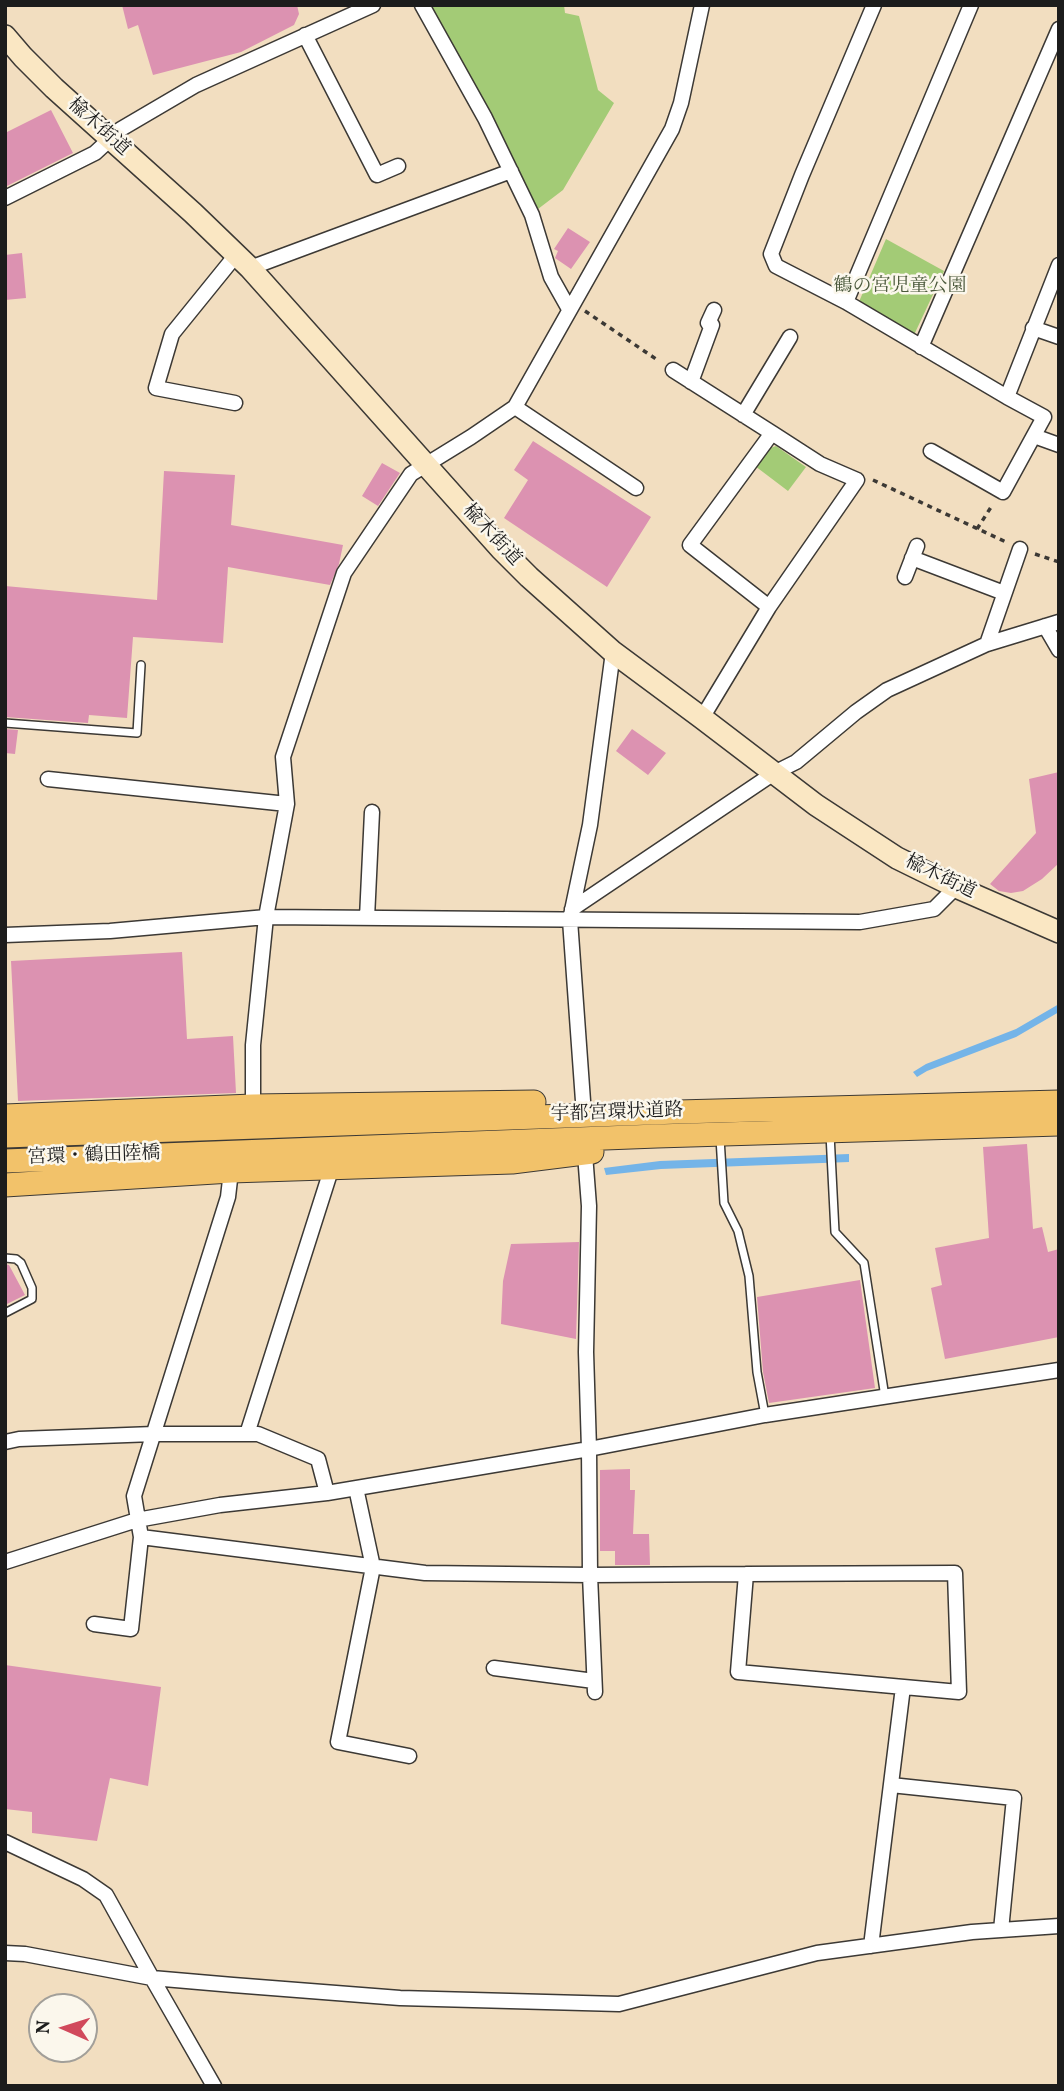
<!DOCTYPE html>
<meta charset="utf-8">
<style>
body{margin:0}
#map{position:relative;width:1064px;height:2091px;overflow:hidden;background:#f2dec0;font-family:Vollkorn,serif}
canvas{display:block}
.frame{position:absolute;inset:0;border:7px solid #1c1c1c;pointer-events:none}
.north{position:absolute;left:28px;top:1993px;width:70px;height:70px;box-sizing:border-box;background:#fbf7ec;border:2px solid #a29f99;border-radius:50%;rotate:273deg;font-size:19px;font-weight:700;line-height:28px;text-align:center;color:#1c1c1c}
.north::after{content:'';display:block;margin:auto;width:24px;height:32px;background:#d1495b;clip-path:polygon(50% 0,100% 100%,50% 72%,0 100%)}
</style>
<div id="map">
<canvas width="1064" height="2091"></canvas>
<div class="frame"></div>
<div class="north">N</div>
</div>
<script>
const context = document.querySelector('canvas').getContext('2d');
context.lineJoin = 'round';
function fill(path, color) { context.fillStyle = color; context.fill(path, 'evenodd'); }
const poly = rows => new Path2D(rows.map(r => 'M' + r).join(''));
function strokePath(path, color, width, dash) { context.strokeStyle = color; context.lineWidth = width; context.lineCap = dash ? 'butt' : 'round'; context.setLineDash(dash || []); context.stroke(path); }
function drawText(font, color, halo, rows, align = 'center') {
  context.font = font + ' Vollkorn,"Noto Serif JP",serif'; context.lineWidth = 5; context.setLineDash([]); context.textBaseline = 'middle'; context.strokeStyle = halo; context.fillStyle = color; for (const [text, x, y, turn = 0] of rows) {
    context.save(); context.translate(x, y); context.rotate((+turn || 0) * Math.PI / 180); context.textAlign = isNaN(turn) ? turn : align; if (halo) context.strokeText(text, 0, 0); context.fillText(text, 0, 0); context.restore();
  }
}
fill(poly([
 [430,5,564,5,565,13,579,16,598,90,614,103,563,190,538,209],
 [886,239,944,271,914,335,858,304],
 [776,446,806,467,788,491,755,466,767,449]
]), '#a3cb76');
fill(poly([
 [1059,1004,1059,1012,1016,1037,927,1071,917,1077,913,1072,926,1064,1016,1029],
 [849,1154,849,1162,661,1169,606,1175,604,1168,660,1161]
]), '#74b4e8');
fill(poly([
 [122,5,297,5,299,14,294,25,241,52,153,75,138,25,128,29],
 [51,110,73,153,5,187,5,133],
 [568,228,590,242,571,269,555,258,558,251,554,249],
 [22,253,26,298,5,300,5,255],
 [533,441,651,517,607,587,504,518,528,480,514,470],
 [382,463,400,473,378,506,362,496],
 [164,471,235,475,231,525,343,545,339,564,330,585,228,567,223,643,133,637,127,718,89,715,88,723,5,717,5,586,157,600],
 [5,729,18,730,15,754,5,753],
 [632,729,666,753,648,775,616,751],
 [1059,772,1059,863,1042,879,1023,891,1011,893,999,891,990,884,1036,833,1029,779],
 [182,952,187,1039,233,1036,236,1093,18,1101,11,961],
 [1027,1144,1033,1229,1042,1227,1048,1252,1059,1249,1059,1337,945,1359,931,1288,942,1285,935,1248,989,1238,983,1147],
 [579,1242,576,1339,501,1324,503,1281,511,1244],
 [5,1264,9,1265,25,1295,5,1305],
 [860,1280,875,1388,769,1403,763,1372,757,1297],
 [630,1469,630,1490,635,1490,633,1534,649,1534,650,1565,615,1565,615,1551,600,1551,600,1470],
 [5,1665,161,1687,148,1786,110,1778,97,1841,32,1833,32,1812,5,1809]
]), '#dc92b1');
const lane = poly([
 [5,723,137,733,141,665],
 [830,1134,835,1232,864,1263,885,1397],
 [720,1138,724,1203,738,1231,749,1276,757,1372,765,1415],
 [5,1258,16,1259,21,1263,32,1288,32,1299,5,1313]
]);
const street = poly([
 [422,5,485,118,532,215,551,277,569,309],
 [874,5,802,175,771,254,776,266,846,302,1007,397,1044,417,1003,492,931,451],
 [305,35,377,175,398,166],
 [5,198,95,153,121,129,196,85,373,5],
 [250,268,511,171],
 [846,302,971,5],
 [1033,328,1059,337],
 [921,347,1059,29],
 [673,370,772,433],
 [691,382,712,325,708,323,714,310],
 [1007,397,1059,265],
 [235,403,156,388,172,334,236,255],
 [515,407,636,488],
 [743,415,790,337],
 [1034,436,1059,445],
 [912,558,1004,593],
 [905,577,917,546],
 [1045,626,1059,650],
 [987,644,1020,549],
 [702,718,769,607,857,480,820,464,772,433,690,545,769,607],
 [48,779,287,804],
 [572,909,774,773,796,762,856,712,887,690,987,644,1059,622],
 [367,918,372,812],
 [5,935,110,931,266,917,860,922,934,909,956,887],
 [583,1101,570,920,590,825,613,652],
 [253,1106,253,1045,266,917,287,804,283,757,344,573,411,474,471,437,515,407,672,129,681,103,702,5],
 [585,1154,589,1206,586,1352,589,1449,590,1575,595,1692],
 [247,1434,332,1167],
 [5,1442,19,1439,154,1434,258,1434,318,1459,327,1493],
 [356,1488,373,1567,338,1742,409,1756],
 [141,1537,425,1573,590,1575,746,1574,955,1573,959,1692,738,1672,746,1574],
 [5,1562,137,1520,220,1505,327,1493,589,1449,765,1415,1059,1370],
 [94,1624,131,1629,141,1537,134,1496,228,1197,231,1171],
 [494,1668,594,1681],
 [891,1785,1014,1798,1001,1930],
 [5,1842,83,1879,106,1895,152,1978,214,2086],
 [871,1946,903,1687],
 [5,1953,25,1954,152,1978,233,1985,400,1998,619,2004,817,1953,972,1932,1059,1926]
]);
const secondary = poly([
 [5,36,23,57,54,88,193,213,250,268,501,549,529,577,613,652,702,718,816,805,897,858,956,887,1059,932]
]);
const primary = poly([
 [5,1116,253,1106,534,1102],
 [5,1136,678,1112,1059,1102],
 [5,1161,657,1136,1059,1124],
 [5,1185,231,1171,512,1162,592,1152]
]);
strokePath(lane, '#3c3935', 10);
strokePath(street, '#3c3935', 17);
strokePath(secondary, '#3c3935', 24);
strokePath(primary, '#3c3935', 25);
strokePath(poly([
 [585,311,659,361],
 [873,480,1006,542],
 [977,529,993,504],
 [1035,554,1059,562]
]), '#3c3935', 3.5, [5, 5]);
strokePath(lane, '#fff', 7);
strokePath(street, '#fff', 14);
strokePath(secondary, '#fae7c3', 21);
strokePath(primary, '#f2c26a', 23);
drawText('19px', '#1c1c1c', '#fbf7ec', [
 ["楡木街道",98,128,42],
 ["楡木街道",491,536,47],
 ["楡木街道",940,878,26],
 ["宇都宮環状道路",617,1114,-2],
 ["宮環・鶴田陸橋",94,1157,-2]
]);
drawText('19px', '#4b593c', '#fbf7ec', [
 ["鶴の宮児童公園",900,288]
]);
</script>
